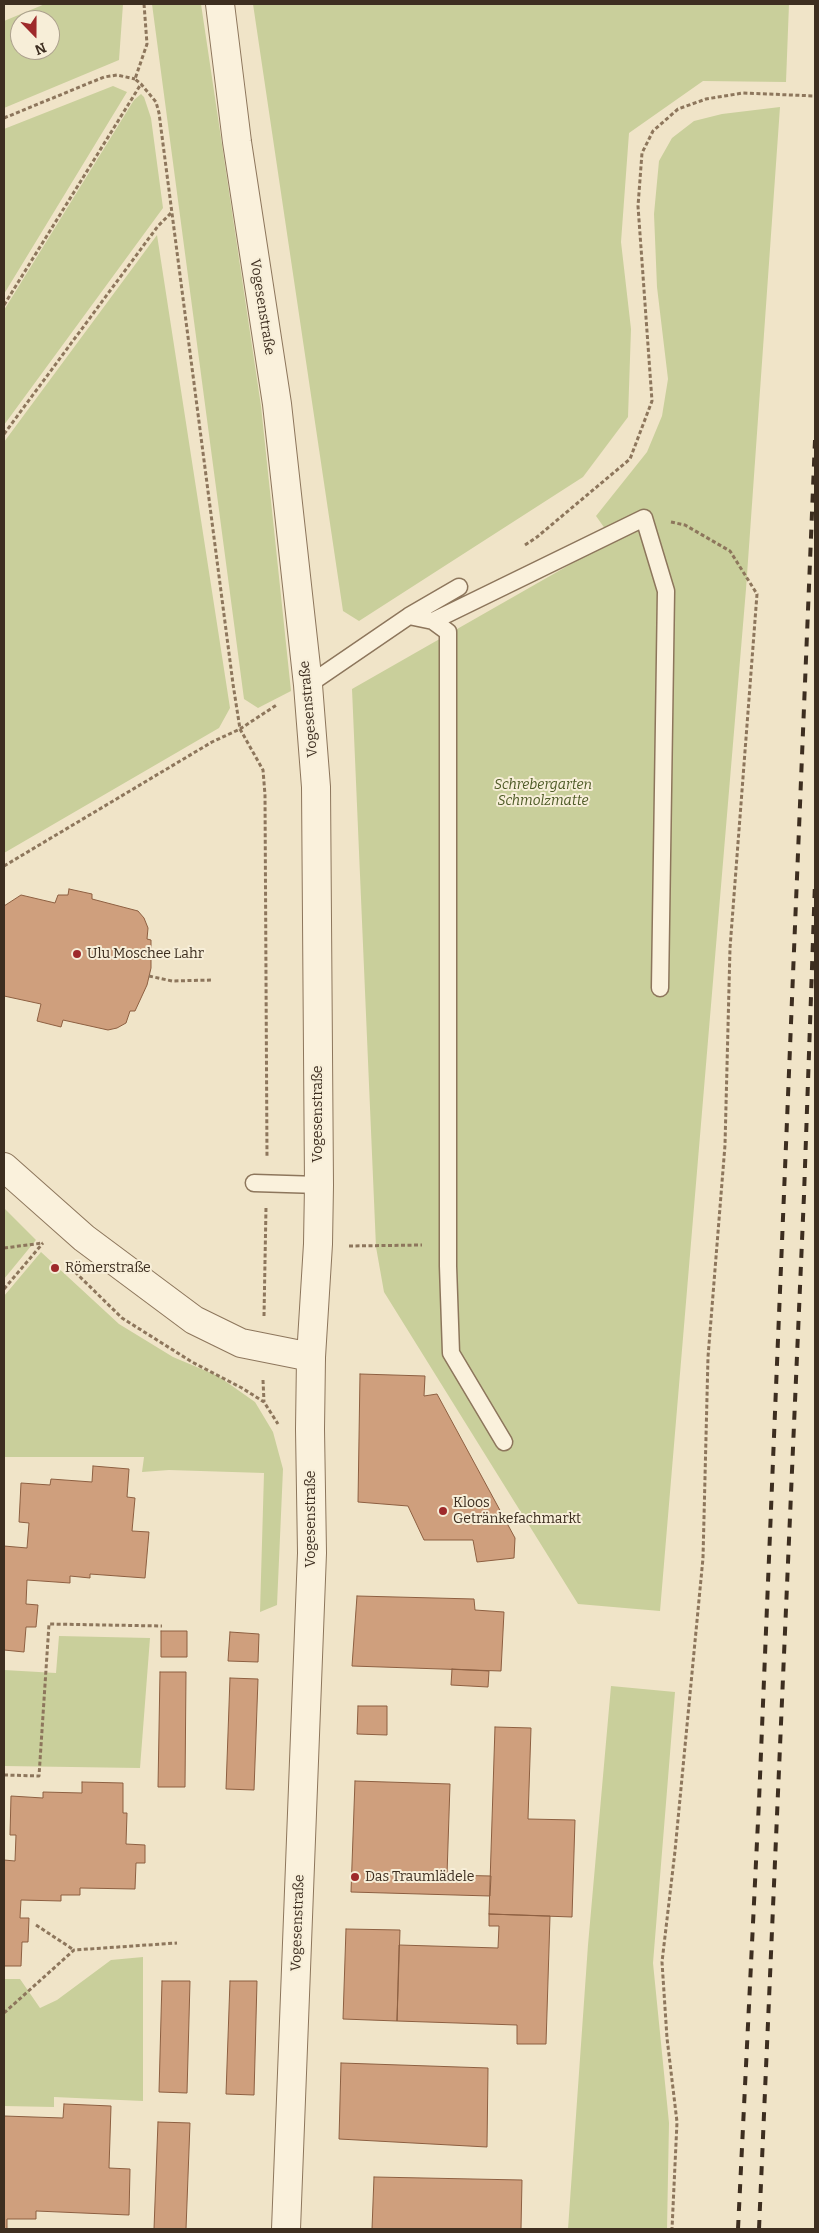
<!DOCTYPE html>
<meta charset="utf-8">
<style>
body{margin:0}
#map{position:relative;width:819px;height:2233px;overflow:hidden;background:#f0e4c8;font-family:Bitter,serif}
canvas{display:block}
.frame{position:absolute;inset:0;border:5px solid #3d2e20;pointer-events:none}
.north{position:absolute;left:10px;top:10px;width:50px;height:50px;box-sizing:border-box;background:#f7eed8;border:1px solid #ada18e;border-radius:50%;rotate:158deg;font-size:14px;font-weight:700;line-height:20px;text-align:center;color:#3d2e20}
.north::after{content:'';display:block;margin:auto;width:18px;height:22px;background:#9e2a2b;clip-path:polygon(50% 0,100% 100%,50% 72%,0 100%)}
</style>
<div id="map">
<canvas width="819" height="2233"></canvas>
<div class="frame"></div>
<div class="north">N</div>
</div>
<script>
const context = document.querySelector('canvas').getContext('2d');
context.lineJoin = 'round';
function fill(path, color) { context.fillStyle = color; context.fill(path, 'evenodd'); }
const poly = rows => new Path2D(rows.map(r => 'M' + r).join(''));
function strokePath(path, color, width, dash) { context.strokeStyle = color; context.lineWidth = width; context.lineCap = dash ? 'butt' : 'round'; context.setLineDash(dash || []); context.stroke(path); }
function drawText(font, color, halo, rows, align = 'center') {
  context.font = font + ' Bitter,serif'; context.lineWidth = 4; context.setLineDash([]); context.textBaseline = 'middle'; context.strokeStyle = halo; context.fillStyle = color; for (const [text, x, y, turn = 0] of rows) {
    context.save(); context.translate(x, y); context.rotate((+turn || 0) * Math.PI / 180); context.textAlign = isNaN(turn) ? turn : align; if (halo) context.strokeText(text, 0, 0); context.fillText(text, 0, 0); context.restore();
  }
}
fill(poly([
 [45,4,123,4,119,60,4,108,4,21],
 [20,20,50,20,50,50,20,50],
 [152,4,201,4,261,406,291,691,258,708,244,699],
 [253,4,789,4,786,82,703,81,629,133,621,242,631,329,628,417,583,477,359,621,343,611],
 [113,86,127,92,4,294,4,129],
 [141,94,144,97,151,118,163,208,4,425,4,310,134,100],
 [780,107,746,589,660,1611,578,1604,384,1292,376,1247,352,689,613,540,596,516,647,452,662,416,668,379,657,287,654,214,659,161,672,138,694,121,722,114],
 [157,235,230,708,219,728,4,853,4,442],
 [4,1208,36,1240,4,1279],
 [41,1252,119,1324,173,1357,218,1376,255,1402,273,1432,283,1469,277,1605,260,1612,264,1473,169,1470,142,1472,144,1457,4,1457,4,1296],
 [59,1636,150,1638,140,1768,4,1766,4,1670,56,1673],
 [611,1686,675,1692,653,1963,669,2123,667,2229,568,2229,588,1945],
 [143,1957,143,2101,54,2097,54,2107,4,2106,4,1979,20,1979,40,2008,57,2000,111,1960]
]), '#c9cf9b');
const building = poly([
 [69,889,92,894,92,899,138,911,144,918,148,928,147,939,151,940,151,968,147,985,135,1011,130,1011,126,1023,117,1028,108,1030,63,1020,61,1027,37,1021,41,1004,4,996,4,906,21,895,55,903,58,895,68,895,69,889],
 [360,1374,425,1376,424,1396,437,1394,515,1538,514,1558,477,1562,473,1540,424,1540,408,1506,358,1502,360,1374],
 [93,1466,129,1469,127,1497,135,1498,132,1531,149,1532,145,1578,90,1574,90,1578,70,1576,70,1583,27,1580,26,1604,38,1605,36,1627,26,1627,24,1652,4,1650,4,1546,27,1548,29,1523,19,1522,21,1483,50,1485,51,1479,92,1482,93,1466],
 [357,1596,474,1599,475,1610,504,1612,501,1671,352,1666,357,1596],
 [161,1631,187,1631,187,1657,161,1657,161,1631],
 [230,1632,259,1634,258,1662,228,1661,230,1632],
 [452,1669,489,1671,488,1687,451,1685,452,1669],
 [160,1672,186,1672,185,1787,158,1787,160,1672],
 [230,1678,258,1679,254,1790,226,1789,230,1678],
 [358,1706,387,1706,387,1735,357,1734,358,1706],
 [495,1727,531,1728,528,1819,575,1820,572,1917,489,1914,495,1727],
 [355,1781,450,1784,447,1875,491,1876,490,1896,351,1892,355,1781],
 [82,1782,123,1783,123,1813,127,1813,126,1844,145,1845,145,1863,136,1863,135,1889,80,1888,80,1895,61,1895,61,1901,21,1900,20,1918,29,1918,28,1942,22,1942,21,1966,4,1966,4,1860,15,1861,16,1835,10,1835,11,1796,43,1798,43,1792,82,1793,82,1782],
 [489,1914,550,1916,546,2044,517,2044,517,2025,397,2021,399,1945,498,1948,499,1926,489,1926,489,1914],
 [346,1929,400,1930,397,2021,343,2019,346,1929],
 [162,1981,190,1981,187,2093,159,2092,162,1981],
 [230,1981,257,1981,254,2095,226,2094,230,1981],
 [341,2063,488,2068,487,2147,339,2139,341,2063],
 [64,2104,111,2106,109,2168,130,2169,129,2215,36,2211,36,2219,7,2219,7,2229,4,2229,4,2116,63,2118,64,2104],
 [158,2122,190,2123,186,2229,154,2229,158,2122],
 [374,2177,522,2180,521,2229,372,2229,374,2177]
]);
fill(building, '#cf9f7d');
strokePath(building, '#8d5f41', 1);
const service = poly([
 [409,616,433,621,644,518,666,591,660,988],
 [433,621,448,632,448,1266,451,1353,504,1442],
 [308,685,409,616,459,587],
 [254,1183,319,1185]
]);
const minor = poly([
 [4,1167,84,1238,194,1320,241,1343,311,1357]
]);
const tertiary = poly([
 [220,4,237,142,277,404,308,685,316,787,319,1185,318,1244,311,1357,310,1429,312,1553,286,2229]
]);
strokePath(service, '#8d765c', 19);
strokePath(minor, '#8d765c', 30);
strokePath(tertiary, '#8d765c', 30);
strokePath(poly([
 [144,4,147,44,135,79,141,84,156,102,159,113,233,684,240,729,263,770,265,795,267,1158],
 [4,118,104,77,117,75,135,79],
 [4,305,141,84],
 [4,434,158,226,172,212],
 [671,522,685,525,730,551,757,594,730,948,725,1145,708,1357,703,1558,675,1851,662,1962,667,2038,677,2122,672,2229],
 [525,545,537,537,630,459,652,401,638,206,642,153,653,131,678,109,706,99,743,93,815,96],
 [4,866,212,742,240,729,278,704],
 [149,976,172,981,212,980],
 [349,1246,422,1245],
 [4,1248,43,1243],
 [75,1272,122,1318,192,1362,242,1388,264,1402,278,1424],
 [4,1289,43,1243],
 [264,1316,266,1207],
 [263,1380,264,1402],
 [4,1775,39,1776,49,1624,162,1626],
 [36,1925,74,1950],
 [4,2013,74,1950,177,1943]
]), '#8d765c', 3, [4, 2.5]);
strokePath(service, '#faf1dc', 16);
strokePath(minor, '#faf1dc', 28);
strokePath(tertiary, '#faf1dc', 28);
strokePath(poly([
 [738,2229,759,1801,815,440],
 [759,2229,804,1195,815,883]
]), '#3d2e20', 4, [9, 9]);
for (const [x, y, r, color] of [
 [77,954,5,"#9e2a2b"],
 [55,1268,5,"#9e2a2b"],
 [443,1511,5,"#9e2a2b"],
 [355,1877,5,"#9e2a2b"]
]) { const dot = new Path2D(); dot.arc(x, y, r, 0, 2 * Math.PI); context.fillStyle = color; context.fill(dot); strokePath(dot, '#f7eed8', 2); }
drawText('14px', '#3d2e20', '#f7eed8', [
 ["Vogesenstraße",262,307,81],
 ["Vogesenstraße",309,709,-95],
 ["Vogesenstraße",318,1114,-90],
 ["Vogesenstraße",311,1519,-90],
 ["Vogesenstraße",298,1923,-88]
]);
drawText('italic 14px', '#4d5a26', '#f7eed8', [
 ["Schrebergarten",543,785],
 ["Schmolzmatte",543,801]
]);
drawText('14px', '#3d2e20', '#f7eed8', [
 ["Ulu Moschee Lahr",87,954],
 ["Römerstraße",65,1268],
 ["Kloos",453,1503],
 ["Getränkefachmarkt",453,1519],
 ["Das Traumlädele",365,1877]
], 'left');
</script>
